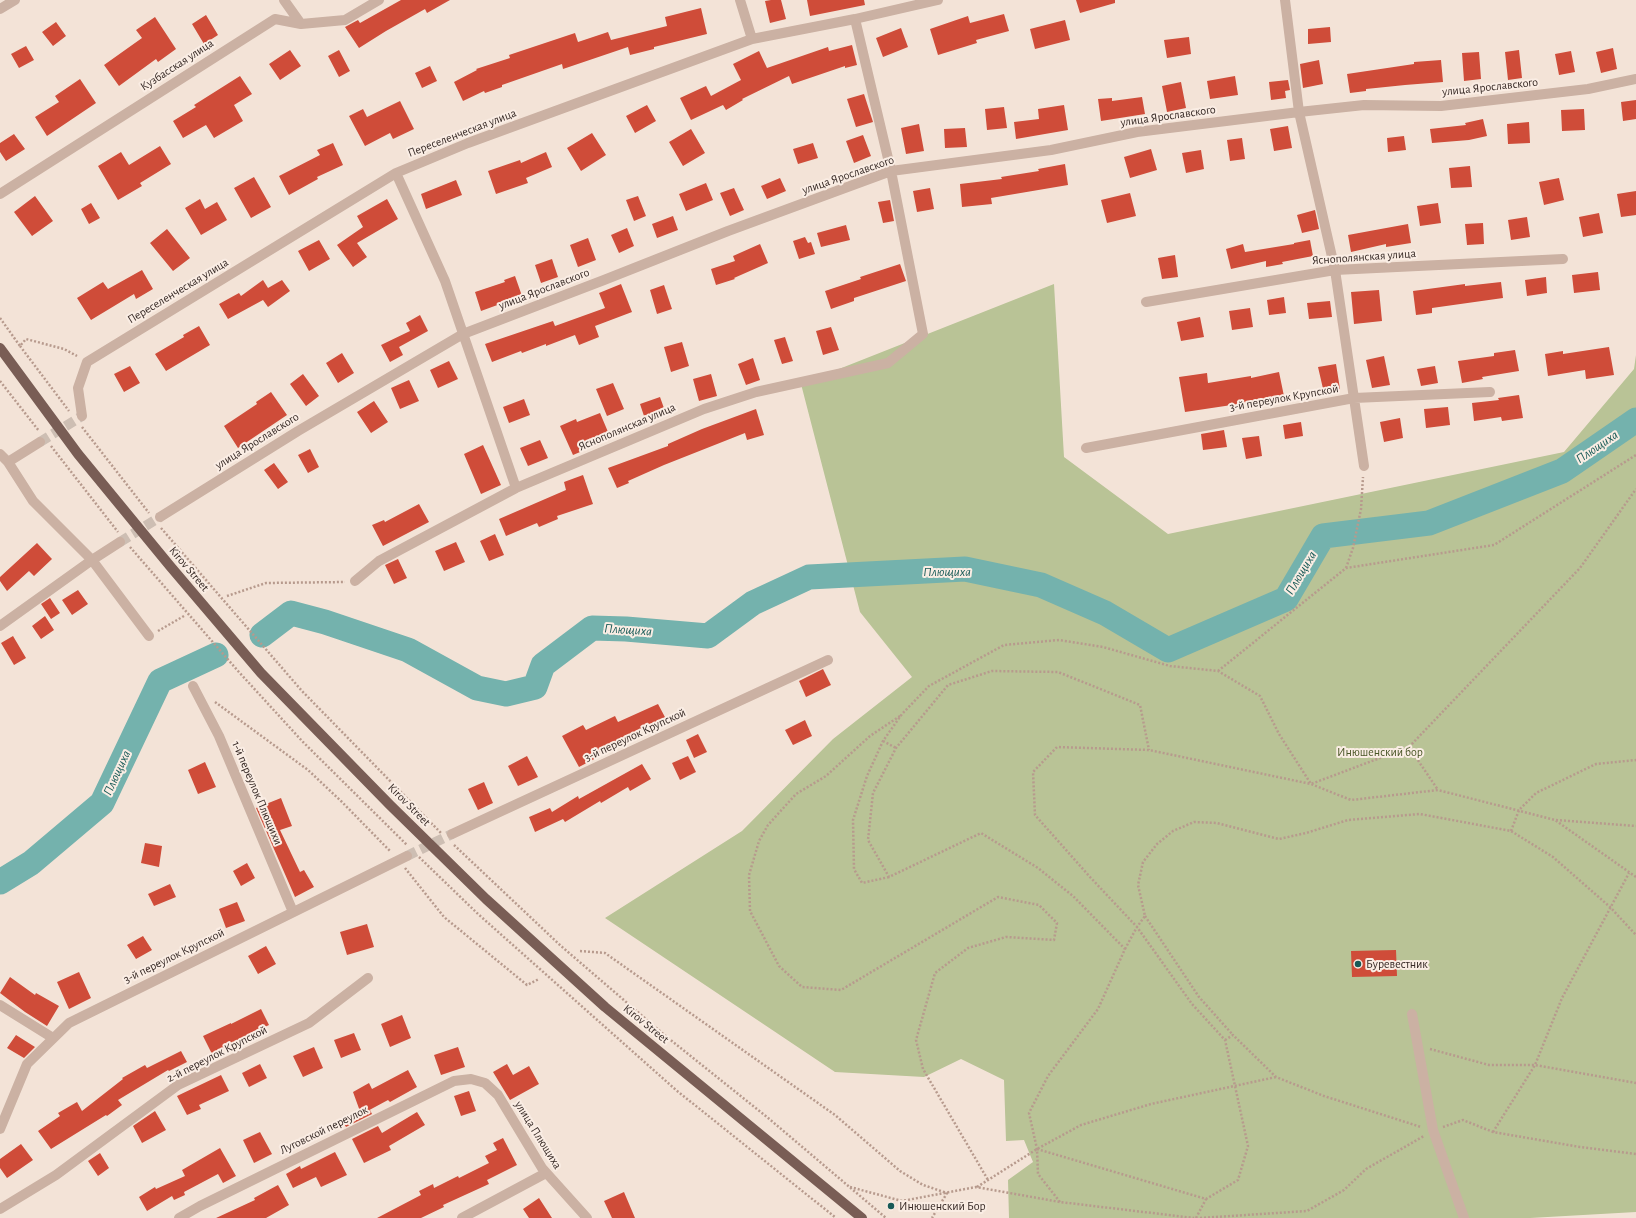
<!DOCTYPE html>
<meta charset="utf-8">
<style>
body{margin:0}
canvas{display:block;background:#f3e3d7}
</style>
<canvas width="1636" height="1218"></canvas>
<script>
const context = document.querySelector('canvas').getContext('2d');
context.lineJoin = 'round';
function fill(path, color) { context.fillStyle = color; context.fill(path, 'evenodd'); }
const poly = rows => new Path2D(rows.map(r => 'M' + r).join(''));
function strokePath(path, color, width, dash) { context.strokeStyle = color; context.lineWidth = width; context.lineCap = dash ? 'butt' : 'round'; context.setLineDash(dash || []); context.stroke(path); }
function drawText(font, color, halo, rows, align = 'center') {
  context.font = font + ' "Alegreya Sans",sans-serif'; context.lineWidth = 4; context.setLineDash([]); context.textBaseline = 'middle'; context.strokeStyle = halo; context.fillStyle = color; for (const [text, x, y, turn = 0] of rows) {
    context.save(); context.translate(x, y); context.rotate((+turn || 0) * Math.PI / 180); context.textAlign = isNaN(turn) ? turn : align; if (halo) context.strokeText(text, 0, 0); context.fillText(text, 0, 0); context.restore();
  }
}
fill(poly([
 [1054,284,1064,457,1168,534,1564,452,1634,369,1636,355,1636,1212,1530,1218,1009,1218,1008,1180,1033,1162,1024,1140,1006,1141,1004,1080,961,1059,924,1077,835,1072,605,918,742,831,833,739,912,677,860,612,801,384]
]), '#b9c396');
strokePath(poly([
 [262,635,291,613,325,622,408,650,477,688,506,694,535,687,543,665,592,628,626,629,708,636,753,603,809,577,965,569,1041,585,1105,613,1168,650,1286,599,1323,536,1429,523,1562,471,1636,420],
 [0,882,31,863,102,803,160,681,216,655]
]), '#74b2ad', 25);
fill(poly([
 [401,0,450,0,427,13,425,9,386,31,359,48,345,27,358,20,360,23],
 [771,0,781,0,786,19,770,23,765,1],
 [807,0,864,0,865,5,810,16],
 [1076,0,1115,0,1115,3,1080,13],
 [701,8,707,34,654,47,654,49,630,55,628,47,563,69,562,64,502,85,502,87,485,93,484,91,463,101,454,82,477,70,476,69,510,58,509,55,575,33,578,42,608,32,611,40,667,26,665,17],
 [1004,14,1009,31,976,40,977,43,938,55,930,29,968,16,970,23],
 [206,15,218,35,204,44,192,24],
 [155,17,176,49,158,62,156,59,119,86,104,65,142,38,136,30],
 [1065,20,1070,40,1035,49,1030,29],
 [56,22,66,36,53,46,42,32],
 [1330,27,1331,42,1308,44,1308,29],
 [901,28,908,47,883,57,876,38],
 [1189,37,1191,54,1167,58,1164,40],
 [852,45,857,65,845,68,845,66,792,84,789,76,742,99,743,100,726,110,723,105,691,120,680,98,706,86,711,96,741,80,733,64,759,51,767,68,828,47,829,51],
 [26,46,34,60,19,68,11,54],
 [1613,48,1617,69,1601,73,1596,52],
 [290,50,301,66,280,80,269,64],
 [339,50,350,71,339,77,328,56],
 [1519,50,1522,78,1508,80,1505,52],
 [1571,51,1575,72,1559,75,1555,54],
 [1479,52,1481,79,1464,81,1462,53],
 [1319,60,1323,84,1303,88,1300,64],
 [1441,60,1443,82,1405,85,1366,89,1366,91,1350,93,1347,74,1414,64,1414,62],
 [430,66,437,81,422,88,415,73],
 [240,76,252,94,234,105,243,121,214,138,206,125,183,138,173,121,196,107,194,105],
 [1235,76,1238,95,1210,99,1207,81],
 [80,79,96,103,47,136,35,117,59,102,55,96],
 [1288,80,1290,90,1285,91,1286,98,1271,100,1269,82],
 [1181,82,1186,108,1167,112,1162,86],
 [864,94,873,122,856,127,847,99],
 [1142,97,1145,114,1101,121,1098,99,1112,98,1112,101],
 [1636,100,1636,119,1623,121,1621,102],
 [400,101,414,129,393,139,390,133,365,146,349,116,363,109,367,117],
 [647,105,656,121,635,133,626,116],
 [1064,105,1068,130,1016,139,1014,122,1039,119,1038,109],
 [1004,107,1007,128,987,130,985,109],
 [1584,109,1585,130,1562,131,1561,110],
 [1483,119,1487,136,1469,140,1432,143,1430,129,1466,125,1465,123],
 [1529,122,1530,143,1508,144,1507,124],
 [919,124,924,151,906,154,901,128],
 [1288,126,1292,148,1274,151,1270,129],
 [965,128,967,147,945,148,944,129],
 [691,129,705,153,683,166,669,142],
 [592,133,606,155,581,171,567,148],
 [14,134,25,149,6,161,0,152,0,143],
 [863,135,871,156,854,163,846,141],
 [1404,136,1406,150,1388,152,1387,138],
 [1242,138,1245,159,1230,161,1227,140],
 [333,143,343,165,317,177,318,179,289,195,279,176,320,155,317,150],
 [813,143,818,158,798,164,793,149],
 [160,146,171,164,140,183,142,186,118,200,98,166,121,152,129,165],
 [1151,149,1157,170,1130,178,1124,157],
 [1201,150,1204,169,1186,173,1182,153],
 [546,152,552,167,526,178,528,183,496,194,488,171,520,160,521,163],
 [1065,164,1068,185,991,198,992,204,962,207,960,184,1002,179,1001,177,1039,171,1038,169],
 [1470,166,1472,187,1451,188,1449,168],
 [254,177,271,207,251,218,234,188],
 [780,178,786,191,767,199,761,186],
 [1559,178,1564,200,1544,205,1539,182],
 [456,180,462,195,426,209,421,194],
 [706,183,713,200,686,211,679,194],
 [734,188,744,210,730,216,720,193],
 [930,188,934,209,917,212,913,191],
 [1636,191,1636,215,1621,217,1617,194],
 [1130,193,1136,216,1107,223,1101,200],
 [35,196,53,221,32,236,14,212],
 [638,196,646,216,634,221,626,200],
 [200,199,205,209,217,202,227,220,201,235,185,208],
 [387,199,398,219,357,243,367,257,353,267,337,245,363,227,357,216],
 [890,200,894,221,883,223,878,202],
 [91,203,100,218,89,224,81,209],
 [1438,203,1441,223,1420,226,1417,206],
 [1315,210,1319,229,1302,233,1297,215],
 [1599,213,1603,233,1583,237,1579,217],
 [673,216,678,230,657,238,652,224],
 [1527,217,1530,237,1511,240,1508,220],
 [1483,223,1484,244,1467,245,1465,224],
 [1408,224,1411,243,1386,247,1386,244,1351,252,1348,235],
 [846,225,850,240,821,247,817,233],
 [627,228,634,246,619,253,611,235],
 [167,229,190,258,173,271,150,243],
 [805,237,808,243,811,242,815,254,799,259,793,241],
 [588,238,596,260,578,267,570,245],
 [319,240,330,259,309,271,298,251],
 [1310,240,1313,256,1282,262,1283,264,1266,267,1266,261,1231,269,1226,249,1243,244,1245,252,1294,244,1294,243],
 [760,244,768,263,734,278,735,279,716,285,711,269,735,261,733,256],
 [1175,255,1178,277,1162,279,1158,258],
 [552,259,558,277,541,283,535,265],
 [900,264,906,281,854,298,854,301,831,309,825,291,861,279,860,277],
 [142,270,153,289,136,299,134,294,91,320,77,298,103,282,108,289],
 [1598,272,1600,290,1574,293,1572,275],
 [515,276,522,296,481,311,475,292,505,282,504,280],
 [1546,277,1547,293,1527,296,1525,280],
 [263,280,268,288,282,280,290,291,268,307,263,300,228,319,219,304,239,293,241,296],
 [1501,282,1503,298,1432,308,1432,313,1416,315,1413,291,1465,284,1465,286],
 [621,284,632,312,595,326,599,337,579,345,575,335,546,346,546,344,522,353,521,351,492,362,485,344,553,321,555,326,605,308,599,293],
 [664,285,672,309,657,314,650,290],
 [1379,290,1382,321,1354,324,1351,292],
 [1284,297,1286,313,1269,315,1267,300],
 [1330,301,1332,317,1309,319,1307,303],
 [1250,308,1253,327,1232,330,1229,311],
 [420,315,428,331,399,347,403,355,390,362,381,345,410,331,406,323],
 [1200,317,1204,337,1181,341,1177,322],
 [199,326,210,345,166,371,155,354,184,337,183,335],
 [831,327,839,350,823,355,816,331],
 [785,337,793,361,782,364,774,340],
 [682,342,689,366,671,372,664,347],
 [1609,347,1614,375,1586,379,1585,370,1548,376,1545,354,1563,351,1563,354],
 [1515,350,1519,371,1482,377,1483,379,1462,383,1458,361,1494,356,1494,353],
 [342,353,354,373,338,383,326,363],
 [1384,356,1390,385,1372,388,1366,360],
 [753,358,760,380,746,385,738,364],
 [449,361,458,379,438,388,430,370],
 [1336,364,1340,389,1324,393,1318,367],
 [130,366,140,383,124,392,114,374],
 [1435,366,1438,383,1421,386,1417,369],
 [1279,372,1285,401,1266,405,1265,400,1185,412,1179,377,1207,373,1208,383,1251,376,1251,378],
 [303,374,319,396,306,406,290,384],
 [711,374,717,396,699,401,693,379],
 [409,380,419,401,400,409,391,388],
 [613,383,624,409,607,416,596,389],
 [271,392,287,415,238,448,224,426,257,404,256,402],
 [1519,395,1523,418,1502,421,1501,417,1474,421,1472,403,1499,400,1498,398],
 [660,397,665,411,645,419,640,404],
 [524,399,530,415,509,423,503,407],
 [374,401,388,422,371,433,357,412],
 [1448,407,1450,425,1426,428,1424,409],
 [756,409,764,435,747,440,745,433,664,465,628,481,629,483,617,488,608,468,668,446,668,444,702,429],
 [600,413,611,439,573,455,560,426,576,419,577,422],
 [1400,418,1403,438,1384,442,1380,422],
 [1301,422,1303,436,1285,439,1283,425],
 [1224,430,1227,447,1203,450,1201,434],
 [1259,436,1262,456,1246,459,1242,438],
 [540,440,548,458,528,466,520,448],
 [483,445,501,485,481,494,464,454],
 [310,449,319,467,308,473,298,455],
 [274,463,288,482,278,489,264,470],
 [583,475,593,504,557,516,558,519,539,527,537,523,506,536,499,519,566,490,564,482],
 [419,504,429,522,383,546,372,525,384,520,385,522],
 [495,534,504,555,489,561,480,541],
 [456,542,465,562,444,571,435,551],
 [37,543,52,559,34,576,29,571,7,591,0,581,0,577],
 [398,559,407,578,394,584,385,565],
 [78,590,88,604,72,615,62,600],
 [50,598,60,613,51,619,41,604],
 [45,616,54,630,41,639,32,626],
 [13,636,26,658,14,665,1,643],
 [823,669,831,685,806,697,799,681],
 [658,704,666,719,626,738,627,741,599,754,600,756,579,767,562,736,583,725,586,730,615,716,618,722],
 [805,720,812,736,793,745,785,730],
 [698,734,707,752,694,758,686,740],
 [527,756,538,777,518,786,508,766],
 [688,756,696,772,680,780,672,763],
 [205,762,216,787,198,794,188,770],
 [642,764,651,779,630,791,628,787,601,803,600,801,565,822,563,819,535,832,529,817,550,808,552,812,578,796,579,799],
 [484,782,493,803,478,810,468,789],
 [281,798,292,826,280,830,300,872,304,870,314,887,295,897,256,808],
 [145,843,162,846,159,867,141,863],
 [247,863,255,878,241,886,233,871],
 [170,884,176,897,154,906,148,894],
 [237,902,245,921,226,928,219,909],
 [367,924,374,947,347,955,340,932],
 [143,936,152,950,136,959,127,945],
 [266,946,276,964,258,974,248,956],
 [1396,950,1397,976,1352,977,1351,951],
 [79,972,91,998,69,1009,57,982],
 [10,977,35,995,36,993,59,1006,47,1026,25,1012,0,993],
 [261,1009,269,1025,238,1040,239,1042,212,1054,203,1036,231,1023,231,1024],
 [402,1015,411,1038,390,1047,381,1024],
 [354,1033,361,1050,341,1058,334,1040],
 [16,1035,35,1047,24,1058,7,1048],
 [314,1047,323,1068,303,1077,293,1056],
 [458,1047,465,1067,441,1075,434,1055],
 [181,1051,187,1062,169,1071,168,1070,118,1100,122,1105,107,1116,106,1115,51,1149,38,1131,60,1116,58,1113,77,1102,82,1111,123,1079,122,1078,145,1065,147,1068],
 [260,1064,267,1078,249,1087,242,1073],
 [507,1064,513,1075,529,1066,539,1084,510,1100,493,1072],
 [408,1070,417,1087,390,1102,388,1100,362,1114,370,1110,372,1114,346,1127,343,1122,361,1114,353,1092,369,1083,372,1089],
 [221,1075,229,1091,199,1105,201,1109,187,1115,177,1096],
 [469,1091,476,1111,461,1116,454,1096],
 [155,1111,166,1130,142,1143,133,1126],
 [417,1112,425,1125,389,1146,391,1150,364,1163,352,1139,378,1126,382,1133],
 [260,1132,272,1154,254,1163,243,1140],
 [503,1138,517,1165,487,1180,489,1184,443,1205,444,1207,421,1218,377,1218,421,1195,419,1191,433,1184,434,1188,458,1176,459,1178,489,1163,485,1156,497,1150,493,1143],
 [21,1144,33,1160,7,1178,0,1168,0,1159],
 [220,1148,236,1176,223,1183,218,1174,184,1192,185,1195,174,1200,172,1196,147,1211,139,1197,155,1187,156,1189,185,1176,182,1170],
 [335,1152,347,1175,321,1187,316,1177,293,1188,286,1174,300,1166,301,1169],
 [100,1153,109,1168,98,1176,88,1161],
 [278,1185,289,1205,266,1218,216,1218,255,1200,254,1198],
 [624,1192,635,1218,612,1218,604,1201],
 [539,1198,552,1218,529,1218,523,1209]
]), '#cf4c39');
strokePath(poly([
 [40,442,82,416],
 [120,542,160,517],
 [407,856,452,834]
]), '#cdbeb3', 10, [10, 5]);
strokePath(poly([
 [0,318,20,346,26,339,64,349,77,356],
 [20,346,69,411],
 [0,381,39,431],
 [82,427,149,513],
 [51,446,118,532],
 [161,528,302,691,441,833],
 [130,547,238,671,303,742,407,845],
 [1346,568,1353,548,1361,509,1363,477],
 [227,596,266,583,345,582],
 [158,631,184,616],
 [1218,671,1346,568,1494,545,1636,455],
 [215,702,308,770,342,802,390,851],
 [900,716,870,736,826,776,796,794,768,825,759,841,749,875,750,911,779,966,802,987,841,990,998,897,1039,905,1057,923,1054,940,1006,937,968,948,935,973,916,1040,923,1069,988,1180],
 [883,741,896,748],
 [1409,747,1438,790],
 [1556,820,1636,826],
 [1511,831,1519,810,1536,793,1596,764,1636,760],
 [454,845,561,946,668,1038,767,1117,886,1218],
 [419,857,478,914,676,1090,836,1218],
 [405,868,444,917,527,985,539,979],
 [889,877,862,883,854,869,853,820,867,776,883,741,902,714,929,686,1004,645,1059,640,1103,647,1170,666,1218,671,1260,696,1279,734,1311,784,1409,747,1580,568,1636,489],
 [1145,916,1199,997,1233,1035],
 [1125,949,1137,927,1145,916,1138,885,1143,862,1157,844,1173,831,1194,822,1217,823,1279,839,1306,833,1348,820,1420,814,1511,831,1553,857,1610,907,1636,935],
 [580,951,605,953,835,1115,900,1171,923,1185,947,1193,932,1218],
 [1225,1040,1233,1035,1276,1077,1324,1096,1421,1127],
 [1430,1049,1489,1065,1535,1065,1636,1083],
 [1443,1127,1463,1120,1493,1132,1580,1147,1636,1154],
 [1493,1132,1535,1065,1562,998,1629,873],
 [1037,1149,1206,1199,1238,1180,1248,1146,1225,1040,1192,1004,1137,927,1090,877,1035,815,1033,772,1057,747,1149,750,1311,784,1351,800,1438,790,1555,820,1636,877],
 [850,1187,902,1201,976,1187,1060,1202,1194,1218],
 [977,1187,1037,1149,1081,1125,1151,1104,1276,1077],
 [1060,1202,1038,1174,1037,1149,1029,1113,1048,1076,1098,1009,1125,949,1073,896,1038,868,981,833,889,877,868,840,873,793,896,748,948,685,992,671,1058,672,1140,705,1149,750],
 [1196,1218,1206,1199],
 [1200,1218,1307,1211,1344,1190,1366,1169,1424,1136]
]), '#b79a8d', 2.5, [2, 2]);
strokePath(poly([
 [284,0,301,24],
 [740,0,752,39],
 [1285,0,1299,112,1335,270,1364,466],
 [0,9,15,0],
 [396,173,445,281,516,488],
 [0,194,275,19,301,24,345,20,379,0],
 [1146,302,1335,270,1563,259],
 [82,416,78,388,87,362,396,173,468,143,752,39,855,19,938,0],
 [1086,448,1354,398,1490,392],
 [0,454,8,462,40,442],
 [8,462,33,501,92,560,149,636],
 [160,517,298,431,463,334,604,280,728,231,891,171,1051,150,1137,132,1299,112,1364,105,1441,106,1588,89,1636,79],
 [355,581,379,561,516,488,704,409,756,392,888,363,923,334,891,171,855,19],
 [0,626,92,560,120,542],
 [193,686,219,736,293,912],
 [452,834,828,660],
 [0,1005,53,1038],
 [1412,1014,1433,1130,1464,1218],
 [0,1129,27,1064,69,1023,407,856],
 [0,1209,56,1175,178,1085,309,1023,368,978],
 [179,1218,200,1206,454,1081,471,1079,485,1083,498,1095,542,1168,587,1218],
 [462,1218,546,1173]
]), '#cbb1a3', 10);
strokePath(poly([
 [0,348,78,454,170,566,261,673,390,805,486,899,605,1007,862,1218]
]), '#795d55', 10);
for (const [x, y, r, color] of [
 [1358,964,4,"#185a57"],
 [891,1206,4,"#185a57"]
]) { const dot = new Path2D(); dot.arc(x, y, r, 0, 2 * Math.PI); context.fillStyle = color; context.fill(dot); strokePath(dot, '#faede4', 1.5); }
drawText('12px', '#362925', '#faede4', [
 ["Кузбасская улица",177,65,-33],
 ["улица Ярославского",1490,87,-6],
 ["улица Ярославского",1168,116,-8],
 ["Переселенческая улица",462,133,-21],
 ["улица Ярославского",848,175,-19],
 ["Яснополянская улица",1364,257,-4],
 ["улица Ярославского",544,289,-21],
 ["Переселенческая улица",178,291,-31],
 ["3-й переулок Крупской",1284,398,-10],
 ["Яснополянская улица",627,427,-23],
 ["улица Ярославского",257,441,-32],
 ["Kirov Street",189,569,50],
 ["3-й переулок Крупской",635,735,-25],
 ["1-й переулок Плющихи",257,793,67],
 ["Kirov Street",409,805,45],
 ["3-й переулок Крупской",174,956,-26],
 ["Kirov Street",646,1024,39],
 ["2-й переулок Крупской",217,1054,-27],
 ["Луговской переулок",324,1130,-26],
 ["улица Плющиха",538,1135,58]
]);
drawText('12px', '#4a5627', '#faede4', [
 ["Инюшенский бор",1380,752]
]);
drawText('12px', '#362925', '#faede4', [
 ["Буревестник",1366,964],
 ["Инюшенский Бор",899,1206]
], 'left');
drawText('italic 13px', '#185a57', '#faede4', [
 ["Плющиха",1597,447,-34],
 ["Плющиха",947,572],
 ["Плющиха",1301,573,-59],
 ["Плющиха",628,630,4],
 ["Плющиха",117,773,-65]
]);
</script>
